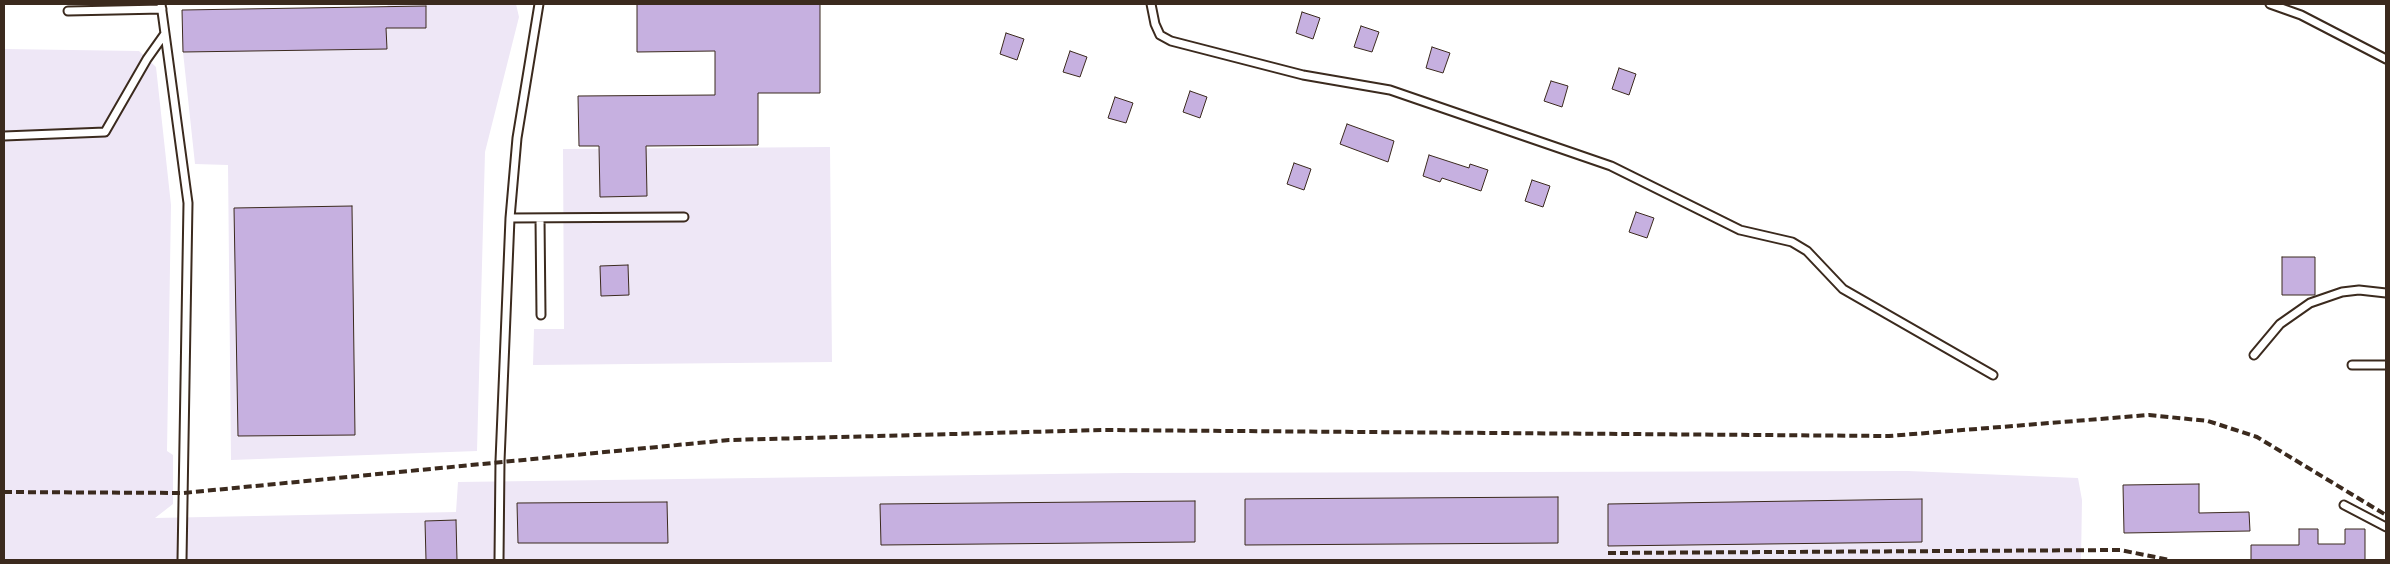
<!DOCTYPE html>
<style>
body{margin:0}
#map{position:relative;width:2390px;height:564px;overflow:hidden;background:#fff;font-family:Pangolin,sans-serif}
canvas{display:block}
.frame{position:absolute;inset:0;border:5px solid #3b2a1e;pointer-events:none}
</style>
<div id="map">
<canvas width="2390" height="564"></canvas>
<div class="frame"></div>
</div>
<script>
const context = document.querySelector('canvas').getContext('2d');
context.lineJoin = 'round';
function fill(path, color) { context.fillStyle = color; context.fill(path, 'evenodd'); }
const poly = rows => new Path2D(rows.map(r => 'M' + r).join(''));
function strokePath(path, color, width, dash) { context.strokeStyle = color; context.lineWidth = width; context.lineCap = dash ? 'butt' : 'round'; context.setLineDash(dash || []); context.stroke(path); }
fill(poly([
 [388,4,516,4,519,17,485,152,477,451,231,460,228,165,195,164,183,52,387,7],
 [4,49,139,51,156,67,171,205,167,451,173,455,173,504,155,518,456,512,458,482,1126,473,1908,471,2078,478,2082,500,2081,560,4,560],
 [830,147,832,362,533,365,534,329,564,329,563,149]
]), '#eee7f6');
const building = poly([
 [637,4,820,4,820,93,758,93,758,145,646,146,647,196,600,197,599,146,579,146,578,96,715,95,715,51,637,52,637,4],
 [426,6,426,28,386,28,387,49,183,52,182,10,426,6],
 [1302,12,1320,18,1313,39,1296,33,1302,12],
 [1361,26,1379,32,1372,52,1354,47,1361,26],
 [1006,33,1024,39,1017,60,1000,54,1006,33],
 [1432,47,1450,53,1443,73,1426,68,1432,47],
 [1070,51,1087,57,1080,77,1063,72,1070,51],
 [1619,68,1636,74,1629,95,1612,89,1619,68],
 [1551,81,1568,86,1562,107,1544,101,1551,81],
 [1190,91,1207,97,1200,118,1183,112,1190,91],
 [1115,97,1133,103,1126,123,1108,118,1115,97],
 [1347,124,1394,141,1388,162,1340,144,1347,124],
 [1429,155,1469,168,1470,164,1488,170,1481,191,1442,178,1440,182,1423,176,1429,155],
 [1294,163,1311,169,1304,190,1287,184,1294,163],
 [1532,180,1550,186,1543,207,1525,201,1532,180],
 [352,206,355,435,238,436,234,208,352,206],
 [1636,212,1654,218,1647,238,1629,232,1636,212],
 [2282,257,2315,257,2315,295,2282,295,2282,257],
 [628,265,629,295,601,296,600,266,628,265],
 [2199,484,2199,513,2249,512,2250,531,2124,533,2123,485,2199,484],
 [1558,497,1558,543,1245,545,1245,499,1558,497],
 [1922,499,1922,542,1608,546,1608,504,1922,499],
 [1195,501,1195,542,881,545,880,504,1195,501],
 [667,502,668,543,518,543,517,503,667,502],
 [456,520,457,560,426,560,425,521,456,520],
 [2299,529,2318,529,2318,544,2345,544,2345,529,2365,529,2365,560,2251,560,2251,545,2299,545,2299,529]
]);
fill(building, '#c6b0e0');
strokePath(building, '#3b2a1e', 1);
const service = poly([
 [161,4,188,203,182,560],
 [1151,4,1155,24,1160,35,1171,41,1303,75,1390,90,1611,166,1740,230,1792,242,1807,251,1843,289,1993,375],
 [2270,4,2301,15,2386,59],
 [68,11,162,9],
 [4,136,105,132,147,59,164,35],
 [510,218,684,217],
 [540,218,541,315],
 [2254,355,2280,324,2310,303,2342,292,2359,290,2386,293],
 [2352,365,2386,365],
 [2344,505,2386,527],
 [499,560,500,461,510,218,517,138,539,4]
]);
strokePath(service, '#3b2a1e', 11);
strokePath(service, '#fff', 7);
strokePath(poly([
 [4,492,183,493,729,440,1102,430,1889,436,2149,415,2208,421,2257,437,2386,515],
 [1608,553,2120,550,2170,560]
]), '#3b2a1e', 4, [8, 4]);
</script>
